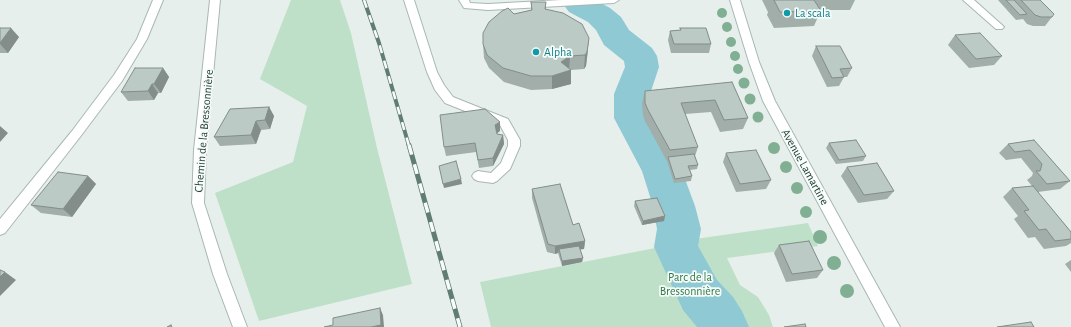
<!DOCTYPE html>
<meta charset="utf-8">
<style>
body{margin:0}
canvas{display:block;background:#e6efeb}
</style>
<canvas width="1071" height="327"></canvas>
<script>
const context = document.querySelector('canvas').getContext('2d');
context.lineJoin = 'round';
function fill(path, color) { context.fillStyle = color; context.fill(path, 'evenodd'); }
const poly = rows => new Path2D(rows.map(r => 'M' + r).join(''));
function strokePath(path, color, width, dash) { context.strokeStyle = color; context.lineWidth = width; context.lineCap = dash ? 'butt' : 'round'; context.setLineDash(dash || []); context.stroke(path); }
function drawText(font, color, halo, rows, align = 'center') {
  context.font = font + ' "Alegreya Sans",sans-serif'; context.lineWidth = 3.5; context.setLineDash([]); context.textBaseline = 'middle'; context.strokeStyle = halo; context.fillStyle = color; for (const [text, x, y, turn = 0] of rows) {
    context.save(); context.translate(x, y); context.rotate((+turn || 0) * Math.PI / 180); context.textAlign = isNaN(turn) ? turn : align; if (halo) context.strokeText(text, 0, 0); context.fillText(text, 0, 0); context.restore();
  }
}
fill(poly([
 [291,0,340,0,351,33,377,148,412,284,259,321,215,193,293,162,307,106,260,79],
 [808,223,818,246,727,258,740,285,758,297,769,315,773,327,491,327,480,282,681,243,681,241]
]), '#bfe0c8');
fill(poly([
 [560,0,595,0,610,8,621,17,629,30,652,48,657,56,659,67,650,94,652,118,682,171,695,206,701,229,698,246,717,280,733,297,742,311,749,327,697,327,683,310,654,247,657,229,653,206,642,171,614,118,614,94,625,67,624,61,604,45,596,30,588,22,569,12,560,0]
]), '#8ec9d4');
const minor = poly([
 [153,0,163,0,147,39,122,81,80,137,5,233,0,235,0,219,72,131,114,75,137,39,153,0],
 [210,0,220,0,206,150,204,203,227,274,247,327,233,327,213,274,192,203,194,150,210,0],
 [404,0,414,0,437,72,444,85,453,97,508,119,520,140,520,146,510,169,497,181,493,183,478,181,474,179,472,176,474,173,478,171,491,173,501,163,508,146,508,140,500,125,445,103,435,90,427,72,404,0],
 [459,0,469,0,470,3,488,4,561,0,619,0,614,3,488,10,464,8,459,0],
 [730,0,740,0,759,62,775,101,900,327,885,327,763,101,749,62,730,0],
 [963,0,974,0,1002,25,1004,27,1002,29,996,29,963,0]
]);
strokePath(minor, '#a8b8b2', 2);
fill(minor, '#fff');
const railFar1 = poly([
 [364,0,379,43,409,146]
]);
const rail = poly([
 [409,145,460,327]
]);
strokePath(railFar1, '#5f7d75', 4);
strokePath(rail, '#5f7d75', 5);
strokePath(railFar1, '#f7fbf9', 2.5, [8]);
strokePath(rail, '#f7fbf9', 3.5, [10]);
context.fillStyle = '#80af93';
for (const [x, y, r] of [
 [722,13,5],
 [727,27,5],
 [731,42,5],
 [735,56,5],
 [738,69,5],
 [744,83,5.5],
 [750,99,5.5],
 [758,117,5.5],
 [774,148,6],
 [786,167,6],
 [797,188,6],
 [806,212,6],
 [820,237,7],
 [834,263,7],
 [847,291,7]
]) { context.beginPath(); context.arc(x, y, r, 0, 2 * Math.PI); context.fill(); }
fill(poly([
 [762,0,855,0,850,10,821,10,814,26,774,28,767,15,768,12],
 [998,0,1040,0,1052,17,1045,26,1033,26,1027,24,1023,19,1016,20],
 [531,2,546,2,546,9,588,51,586,66,584,69,571,70,571,84,552,89,531,90,504,82,489,68,484,58,483,44,514,14,531,10],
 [0,28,19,37,8,53,0,53],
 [680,28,711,44,709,53,671,53,668,40,670,31,680,30],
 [955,35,1002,56,994,65,969,68,948,45],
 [816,46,852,68,847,77,844,77,839,86,827,87,812,56],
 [163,68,169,77,161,93,158,93,154,100,128,101,121,92],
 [732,82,748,118,743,129,720,132,711,112,685,114,698,147,695,156,698,165,697,169,690,170,692,176,691,181,674,183,667,161,645,121,643,115,642,103,645,91],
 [269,107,274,116,270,129,261,130,256,144,220,146,214,137],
 [500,131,497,133,497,134,503,135,504,144,493,166,479,168,476,152,446,156,444,147],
 [1034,140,1070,181,1060,189,1038,192,1071,232,1071,243,1066,246,1044,249,1035,237,1028,238,1014,219,1018,216,1003,197,1012,188,1032,186,1027,180,1032,176,1033,173,1021,158,1006,160,999,153,1008,144],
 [829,143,866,156,863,161,836,164,826,148],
 [726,153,771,180,766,189,736,192,723,162],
 [847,167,894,191,887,199,858,203,841,176],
 [88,176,96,184,72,217,41,213,31,205],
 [532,189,573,225,585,241,584,249,580,249,583,258,582,262,562,266,558,253,555,254,547,252,532,198],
 [635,201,665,216,664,221,642,225,634,206],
 [779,245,823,270,817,278,786,282,774,253],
 [1071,260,1071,272,1065,264]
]), '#a1aea9');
fill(poly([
 [11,28,19,37,8,53,0,44,0,43],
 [589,38,586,66,584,69,585,55],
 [570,56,569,70,571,70,571,84,552,89,552,76,561,62],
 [163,68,169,77,161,93,154,84],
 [152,84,158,93,154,100,148,91],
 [269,107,274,116,270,129,265,120],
 [256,121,261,130,256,144,251,135],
 [500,122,500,131,496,134,495,125],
 [0,126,8,133,0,142],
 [503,135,504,144,493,166,493,158],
 [88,176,96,184,72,217,63,209],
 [461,179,462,184,444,188,443,184],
 [665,216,664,221,642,225,643,221],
 [585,241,584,249,560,253,559,249,558,253,555,254,555,246],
 [583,258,582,262,562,266,562,261],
 [5,272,16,280,0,296,0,277],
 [380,308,383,315,384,327,371,327]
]), '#838d89');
const building = poly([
 [774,0,814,0,821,11,780,12,774,0],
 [1006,0,1014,0,1027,14,1020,15,1006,0],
 [1021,0,1040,0,1054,14,1052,17,1041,17,1035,15,1021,0],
 [531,2,546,2,545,9,563,13,582,24,589,38,587,52,585,55,570,56,561,62,571,70,552,76,531,76,503,68,487,55,483,44,483,33,489,22,502,11,508,8,514,14,532,10,531,2],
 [0,28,11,28,0,43,0,28],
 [680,28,706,28,711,44,674,44,670,31,681,30,680,28],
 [980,33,1002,56,976,59,955,35,980,33],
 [816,46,840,46,852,68,840,69,844,77,832,78,816,46],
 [135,68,163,68,154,84,152,84,148,91,121,92,135,68],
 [732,82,748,118,724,120,715,100,681,103,698,147,670,150,648,110,645,103,645,91,732,82],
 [269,107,265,120,256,121,251,135,214,137,230,109,269,107],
 [485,109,500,122,495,125,497,134,503,135,493,158,478,160,475,143,444,147,440,115,485,109],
 [856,140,866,156,839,160,829,143,856,140],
 [1034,140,1070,181,1047,184,1036,171,1040,171,1042,164,1030,150,1015,152,1008,144,1034,140],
 [756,150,771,180,740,184,726,153,756,150],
 [694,154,698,165,688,166,692,176,675,179,668,157,694,154],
 [456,161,461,179,443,184,439,166,456,161],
 [877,163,894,191,864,195,847,167,877,163],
 [58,172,88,176,63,209,31,205,58,172],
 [560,184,573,225,579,223,585,241,555,246,548,244,532,189,560,184],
 [1033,186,1071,232,1071,239,1055,241,1046,229,1039,230,1024,211,1029,210,1012,188,1033,186],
 [657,198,665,216,643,221,635,201,657,198],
 [809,241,823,270,792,274,779,245,809,241],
 [579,246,583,258,562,261,559,249,579,246],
 [0,270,5,272,0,277,0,270],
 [380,308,381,325,371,327,324,327,333,325,333,318,380,308],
 [1031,322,1034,327,997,327,1031,322],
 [805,324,806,327,784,327,805,324],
 [171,325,172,327,167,327,171,325]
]);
fill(building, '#bbcac4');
strokePath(building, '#838d89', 1);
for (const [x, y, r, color] of [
 [787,13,4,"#0f9aa8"],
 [536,52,4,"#0f9aa8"]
]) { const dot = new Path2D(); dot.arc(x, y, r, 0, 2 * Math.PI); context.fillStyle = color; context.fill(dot); strokePath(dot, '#f7fbf9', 1.5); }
drawText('12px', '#0d838f', '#f7fbf9', [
 ["La scala",795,13],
 ["Alpha",544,52]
], 'left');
drawText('12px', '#24423a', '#f7fbf9', [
 ["Chemin de la Bressonnière",204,131,-85],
 ["Avenue Lamartine",805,167,61]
]);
drawText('12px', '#2d7a4b', '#f7fbf9', [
 ["Parc de la",690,277],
 ["Bressonnière",690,291]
]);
</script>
